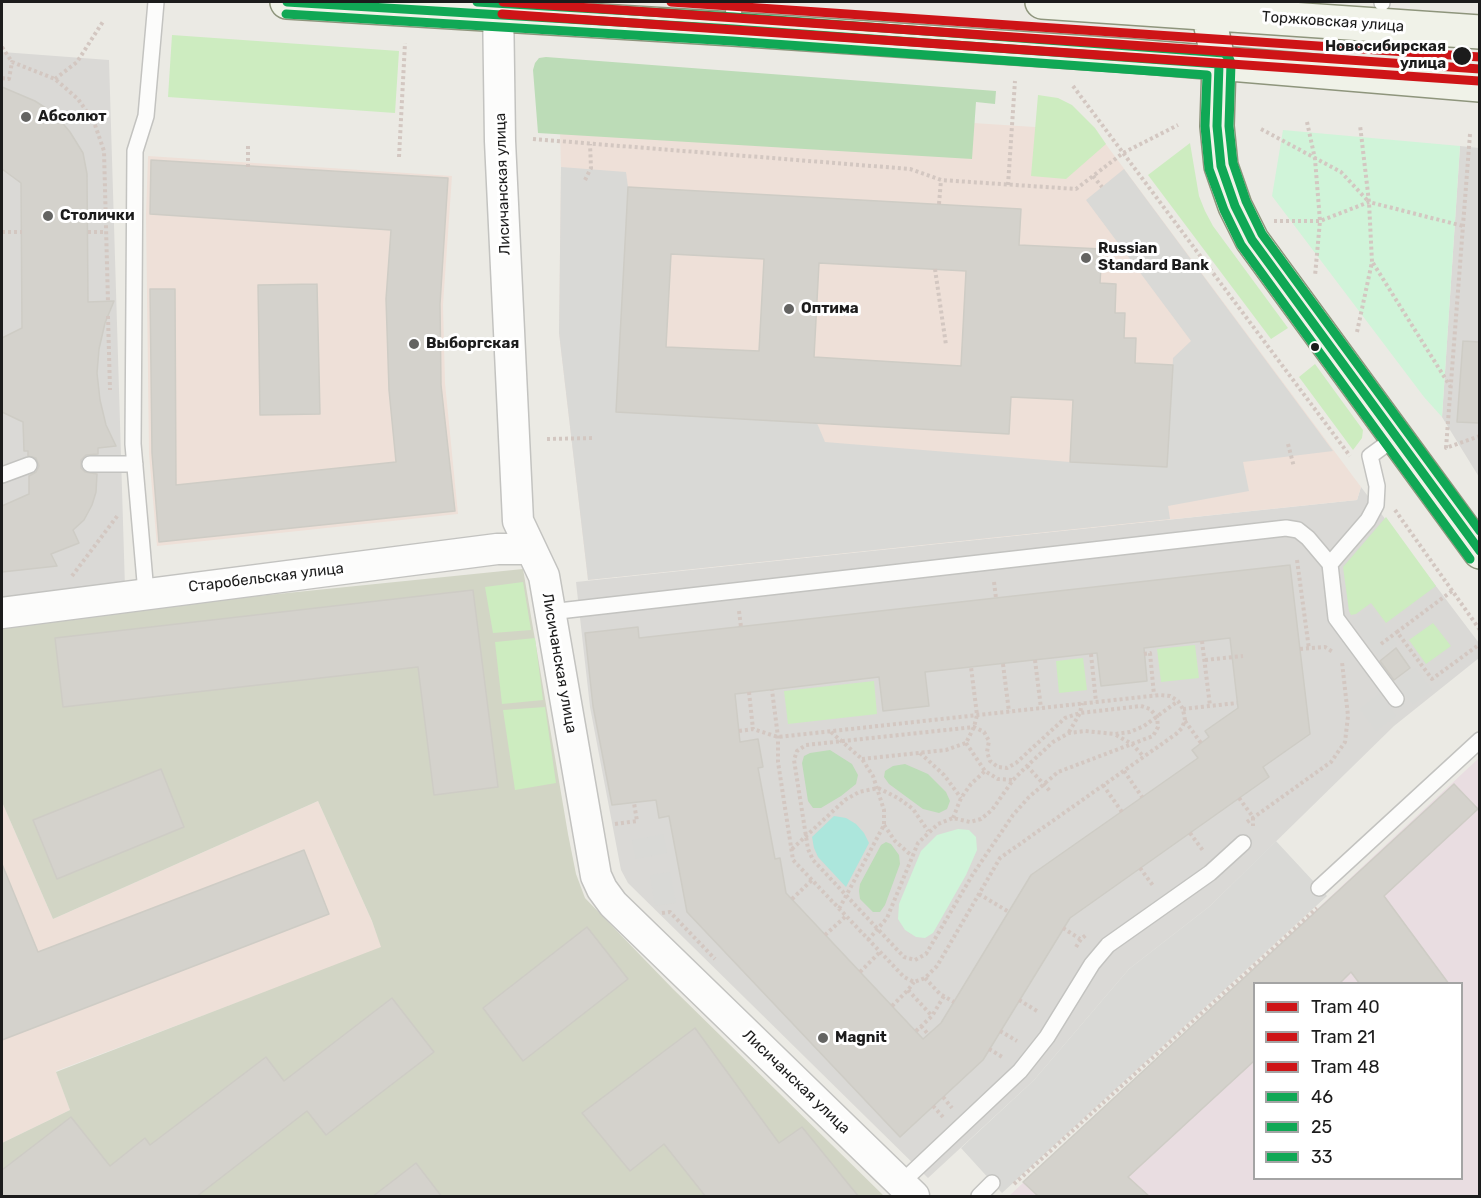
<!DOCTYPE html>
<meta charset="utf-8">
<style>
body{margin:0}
#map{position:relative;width:1481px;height:1198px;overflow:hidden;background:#ebeae4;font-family:Rubik,sans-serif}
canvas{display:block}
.frame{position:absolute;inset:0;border:3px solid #1c1c1c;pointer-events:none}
.legend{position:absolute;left:1253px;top:982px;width:210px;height:198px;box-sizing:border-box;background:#fff;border:2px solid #a4a4a4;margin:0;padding:8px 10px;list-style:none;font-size:18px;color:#1c1c1c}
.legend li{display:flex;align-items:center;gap:12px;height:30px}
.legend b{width:30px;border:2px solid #a4a4a4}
</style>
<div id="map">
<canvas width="1481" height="1198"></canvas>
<div class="frame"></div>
<ul class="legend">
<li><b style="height:8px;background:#ce1417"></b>Tram 40</li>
<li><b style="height:8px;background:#ce1417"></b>Tram 21</li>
<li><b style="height:8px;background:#ce1417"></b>Tram 48</li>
<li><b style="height:8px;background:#10a855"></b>46</li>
<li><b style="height:8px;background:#10a855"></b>25</li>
<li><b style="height:8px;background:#10a855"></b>33</li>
</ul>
</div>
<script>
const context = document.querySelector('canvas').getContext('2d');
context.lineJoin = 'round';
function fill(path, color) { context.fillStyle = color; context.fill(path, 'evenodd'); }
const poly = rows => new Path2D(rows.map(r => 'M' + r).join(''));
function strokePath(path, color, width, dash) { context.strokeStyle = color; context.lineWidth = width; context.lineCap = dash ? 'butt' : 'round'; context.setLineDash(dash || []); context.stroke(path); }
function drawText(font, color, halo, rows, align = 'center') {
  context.font = font + ' Rubik,sans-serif'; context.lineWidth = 6; context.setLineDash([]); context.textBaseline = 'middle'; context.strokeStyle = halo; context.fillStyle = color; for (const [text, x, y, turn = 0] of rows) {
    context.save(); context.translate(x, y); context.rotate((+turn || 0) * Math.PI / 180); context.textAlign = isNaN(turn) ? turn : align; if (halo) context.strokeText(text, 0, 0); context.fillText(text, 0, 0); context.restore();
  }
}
fill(poly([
 [2,52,109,60,125,588,2,603],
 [1460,146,1479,148,1479,477,1442,417],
 [1361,487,1479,643,1479,658,1394,726,1210,906,1129,969,1034,1080,928,1178,628,883,621,870,590,707,576,582,1357,500]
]), '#dad9d6');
fill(poly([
 [559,96,1096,131,1361,487,1357,500,588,580,559,333,561,167],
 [148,156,452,176,443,305,445,383,458,514,157,546,149,454,146,215],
 [318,801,372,921,382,948,56,1071,70,1110,2,1143,2,802,53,919]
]), '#eee0d8');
fill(poly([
 [1479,758,1479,1196,1009,1196],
 [1254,984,1462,984,1462,1178,1254,1178]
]), '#e9dde1');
fill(poly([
 [523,569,568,834,576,874,585,898,673,989,884,1196,2,1196,2,1143,70,1110,56,1072,381,947,372,921,318,801,53,919,2,802,2,622]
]), '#d2d5c5');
fill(poly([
 [172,35,399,51,395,113,168,97],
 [1038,95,1058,98,1072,105,1095,128,1106,144,1066,179,1031,176],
 [1190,143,1199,196,1205,211,1213,226,1288,328,1271,339,1148,175],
 [1315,364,1363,430,1362,438,1353,450,1299,377],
 [1386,517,1436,586,1386,623,1371,603,1356,614,1351,615,1349,611,1343,567],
 [523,582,531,630,493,633,485,587],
 [1433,623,1451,646,1426,664,1409,640],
 [535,638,543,700,502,704,495,642],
 [1195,645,1199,678,1161,682,1157,649],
 [1083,658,1087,690,1059,693,1056,661],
 [874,681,877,714,788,724,784,691],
 [545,707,556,783,515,790,503,710]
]), '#cdecc0');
fill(poly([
 [546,57,996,91,995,104,976,102,972,159,538,133,533,70,535,63,539,58],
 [830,750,852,764,858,775,856,784,841,796,821,808,813,808,808,801,802,763,804,756,810,753],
 [905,764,928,774,946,792,950,801,947,809,939,813,923,809,889,784,884,777,885,771,893,766],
 [886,842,891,844,899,855,900,864,885,905,880,912,873,912,860,899,859,891,860,884,881,845]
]), '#bcdcb7');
fill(poly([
 [1283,130,1460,146,1442,417,1424,397,1272,196],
 [958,829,969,830,976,837,977,850,966,875,933,933,925,938,916,937,905,930,898,919,899,904,921,851,937,835]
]), '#d0f4d9');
fill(poly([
 [834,816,846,818,856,824,864,833,869,843,846,887,818,857,814,848,812,837]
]), '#ace6dc');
fill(poly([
 [561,167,626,172,628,187,616,412,817,423,825,442,1070,462,1167,467,1173,358,1191,341,1086,200,1124,169,1333,451,1243,462,1249,491,1168,506,1170,519,588,580,559,333],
 [1370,607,1397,644,1379,657,1352,621],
 [1415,668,1432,690,1413,704,1396,682],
 [1379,694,1396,716,1376,731,1360,709],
 [663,834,667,853,636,859,632,840],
 [1276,841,1327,896,1002,1193,961,1148,1034,1080,1129,969,1210,906],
 [670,872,676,903,655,906,650,875]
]), '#d9d9d6');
const building = poly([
 [2,87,35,101,55,114,70,132,83,153,87,174,88,302,114,301,105,323,99,349,97,373,100,400,106,425,116,446,98,448,98,454,86,455,81,460,81,468,85,472,97,474,96,492,92,505,84,520,73,530,79,543,51,554,57,566,2,572,2,506,29,494,29,476,36,472,39,466,36,458,28,456,28,451,24,451,23,422,2,412,2,338,22,328,21,183,2,169,2,87],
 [151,160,448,178,440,304,441,385,455,511,159,542,152,453,150,289,175,289,176,485,396,462,389,390,386,299,391,230,150,214,151,160],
 [628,187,1021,209,1019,245,1102,249,1100,283,1116,284,1115,313,1125,313,1124,338,1136,338,1135,363,1173,365,1167,467,1070,462,1073,400,1011,397,1009,434,616,412,628,187],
 [671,254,764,259,759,351,666,347,671,254],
 [819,263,966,271,961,366,814,357,819,263],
 [317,284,320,414,260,415,258,285,317,284],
 [1463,341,1479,342,1479,423,1457,422,1463,341],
 [1290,565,1310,734,1263,767,1269,777,1070,918,983,1060,900,1137,687,912,669,816,659,818,656,800,612,805,593,706,585,633,638,627,639,638,1290,565],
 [1230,638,1238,708,1205,731,1209,737,1192,750,1198,758,1031,875,941,1023,923,1039,786,893,780,858,775,859,758,768,763,767,758,739,740,742,735,694,879,677,883,711,929,706,925,672,1097,653,1101,686,1147,681,1144,648,1230,638],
 [473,590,498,787,434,795,418,667,63,707,55,638,473,590],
 [1396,648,1410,668,1394,680,1380,661,1396,648],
 [161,769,184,827,57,879,33,820,161,769],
 [1454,784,1478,809,1384,896,1449,984,1360,984,1351,972,1339,984,1254,984,1254,1061,1128,1177,1150,1197,1039,1197,1023,1182,1454,784],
 [304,850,329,914,2,1040,2,864,38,952,304,850],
 [587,927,628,979,523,1061,483,1008,587,927],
 [392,998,434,1052,326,1135,307,1111,196,1197,2,1197,2,1170,71,1117,110,1166,145,1138,150,1145,266,1057,284,1081,392,998],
 [695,1028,779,1143,802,1127,859,1197,706,1197,664,1144,630,1171,582,1113,695,1028],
 [416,1163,442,1197,372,1197,416,1163]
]);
fill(building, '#d4d2cc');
strokePath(building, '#ceccc5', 1.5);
const service = poly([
 [1382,3,1382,2],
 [733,29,734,2],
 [90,464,135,464],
 [2,475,29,465],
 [1330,564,1368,520,1376,505,1377,486,1370,456,1396,437],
 [146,593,133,444,135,151,146,116,156,2],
 [550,612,1286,528,1298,530,1308,538,1330,564,1336,618,1396,699],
 [1319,888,1480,740],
 [900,1184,1020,1071,1047,1037,1092,964,1108,945,1210,873,1243,843],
 [979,1196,992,1183]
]);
const minor = poly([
 [498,2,500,141,518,521,544,576,596,876,602,889,613,904,914,1196],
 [2,613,497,549,531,549]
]);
const secondary = poly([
 [287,2,733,29,1134,56,1480,85],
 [1042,2,1480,32],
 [1208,13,1219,64,1217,126,1221,166,1235,206,1252,240,1480,552]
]);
strokePath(service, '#c3c3c0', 18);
strokePath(minor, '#c3c3c0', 33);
strokePath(secondary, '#8e957c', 36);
strokePath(poly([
 [2,47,12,62],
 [2,78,9,79,12,62,55,79,78,99,94,122,104,151,108,302],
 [55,79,77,62,104,20],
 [1073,86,1350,456],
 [1307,122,1315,159,1320,221,1315,276],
 [1261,129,1341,172,1368,201],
 [1470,134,1446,448,1480,436],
 [533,139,910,169,941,180,1076,189,1123,153,1178,125],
 [399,157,405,43],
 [248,167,248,145],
 [1093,176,1102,187],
 [585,180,591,168,590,144],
 [1008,185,1015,81],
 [939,204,941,180],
 [1274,221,1320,221,1369,202,1463,226],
 [2,232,22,232],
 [88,232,106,232],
 [1373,263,1450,386],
 [935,269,946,345],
 [108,316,110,390],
 [1357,332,1372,262,1369,202,1360,125],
 [547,439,595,438],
 [1288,444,1294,467],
 [1395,510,1480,630],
 [1297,560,1309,649],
 [72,576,118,515],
 [994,582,996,598],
 [1452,591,1397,632,1432,679,1480,644],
 [739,611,741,627],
 [1202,641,1210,706],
 [1381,644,1397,632],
 [1300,649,1325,647,1333,652],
 [1091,654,1096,702],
 [1144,654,1150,653,1154,695],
 [1035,660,1041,708],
 [1205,660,1243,656],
 [1003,664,1009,712],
 [749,692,753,729],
 [1141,706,1150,709,1157,717,1158,727,1153,736,1058,772,1029,797,1013,815,973,874,926,954,915,960,904,957,813,860,808,849,794,760,797,751,806,745,974,727,984,732,989,741,987,752,990,761,998,767,1007,768,1016,763,1065,718,1080,713,1141,706],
 [1183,709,1237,703],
 [1185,721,1201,743],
 [739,731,753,729,778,737,1160,695,1170,696,1178,701,1183,709,1185,720,1182,728,1176,734,1000,858,937,966,925,978,914,982,904,977,793,860,778,762,778,737,772,690],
 [831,732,862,759,873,776,884,810,884,825,839,909],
 [1069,732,1080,713,1082,703],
 [1116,735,1132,744,1144,757],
 [966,743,985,771,998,779,1013,780],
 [920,753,944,775,961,798],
 [862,759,946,750,966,743,974,727,977,715,971,667],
 [1027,766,1050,791],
 [1124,771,1142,797],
 [1103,785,1122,812],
 [1239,798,1253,817,1253,826],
 [953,818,961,798,971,784,985,771],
 [1247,822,1331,762,1345,742,1348,716,1342,662],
 [615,824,637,821,634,803],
 [884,825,895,841,912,856],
 [1190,833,1204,852],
 [792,849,845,800,859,792,878,788,898,798,913,809,928,831],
 [1140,868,1154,887],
 [979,894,1009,912],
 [792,899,812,880],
 [662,913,670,912,715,959],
 [1063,928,1080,939],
 [825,935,846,916],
 [868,940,887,918,918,843,938,824,953,818,970,822,981,819,992,810,1013,780,1027,766,1053,742,1069,733,1085,731,1115,734,1130,732,1144,726,1178,701],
 [1076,947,1081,939,1086,935],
 [860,972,880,952],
 [925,978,940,994,954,1002],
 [908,990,932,1016],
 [1019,1000,1037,1011],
 [892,1006,908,990,914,982],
 [921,1026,928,1034],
 [916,1031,932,1016,944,996],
 [1000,1031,1017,1041],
 [989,1049,1004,1058],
 [943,1097,952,1108],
 [933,1106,943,1117],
 [1014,1184,1317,908]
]), '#d3c7c1', 4, [3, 3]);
strokePath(service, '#fcfcfb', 15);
strokePath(minor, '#fcfcfb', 30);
strokePath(secondary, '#f0f2e8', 33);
strokePath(poly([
 [287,2,733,29,1219,64,1217,126,1221,166,1235,206,1252,240,1480,551]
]), '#10a855', 9);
strokePath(poly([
 [286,14,732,41,1207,75,1205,126,1209,169,1224,210,1241,245,1470,559]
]), '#10a855', 9);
strokePath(poly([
 [477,2,734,17,1224,53,1229,58,1231,63,1229,126,1233,163,1246,201,1262,234,1480,531]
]), '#10a855', 9);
strokePath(poly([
 [503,2,1480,69]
]), '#ce1417', 9);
strokePath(poly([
 [502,14,1479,81]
]), '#ce1417', 9);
strokePath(poly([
 [671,2,1480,57]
]), '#ce1417', 9);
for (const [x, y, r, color] of [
 [1462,56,10,"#1c1c1c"],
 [26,117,6,"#646462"],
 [48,216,6,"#646462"],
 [1086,258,6,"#646462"],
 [789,309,6,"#646462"],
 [414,344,6,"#646462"],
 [1315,347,5,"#1c1c1c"],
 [823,1038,6,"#646462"]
]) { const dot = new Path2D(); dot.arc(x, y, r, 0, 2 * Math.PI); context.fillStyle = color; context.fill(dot); strokePath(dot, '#fff', 2); }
drawText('15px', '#1c1c1c', '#fff', [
 ["Торжковская улица",1333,22,4],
 ["Лисичанская улица",503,184,-92],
 ["Старобельская улица",266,578,-7],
 ["Лисичанская улица",559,663,80],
 ["Лисичанская улица",796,1082,44]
]);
drawText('bold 15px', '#1c1c1c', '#fff', [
 ["Новосибирская",1446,47],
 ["улица",1446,64]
], 'right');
drawText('bold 15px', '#1c1c1c', '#fff', [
 ["Абсолют",38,117],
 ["Столички",60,216],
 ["Russian",1098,249],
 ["Standard Bank",1098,266],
 ["Оптима",801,309],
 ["Выборгская",426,344],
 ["Magnit",835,1038]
], 'left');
</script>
